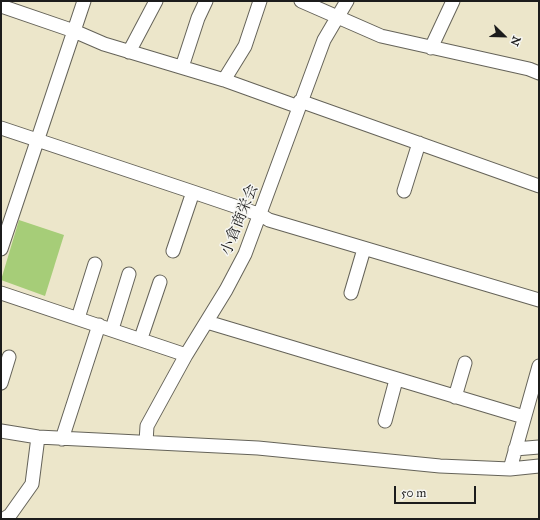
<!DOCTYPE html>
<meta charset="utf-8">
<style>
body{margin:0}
#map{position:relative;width:540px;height:520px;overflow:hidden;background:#ece6ca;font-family:"IM FELL Great Primer",serif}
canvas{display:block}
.frame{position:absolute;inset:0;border:2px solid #1c1c1c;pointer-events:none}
.north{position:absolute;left:484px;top:16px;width:40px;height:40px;-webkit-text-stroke:3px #f6f6f2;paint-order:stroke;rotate:113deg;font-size:11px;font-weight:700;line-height:16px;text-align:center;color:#1c1c1c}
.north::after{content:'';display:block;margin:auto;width:14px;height:18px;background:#1c1c1c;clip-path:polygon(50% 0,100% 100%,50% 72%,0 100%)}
.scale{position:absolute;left:394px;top:486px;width:82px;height:18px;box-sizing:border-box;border:2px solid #1c1c1c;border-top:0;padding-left:5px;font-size:12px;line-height:14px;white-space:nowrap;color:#1c1c1c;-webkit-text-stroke:3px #f6f6f2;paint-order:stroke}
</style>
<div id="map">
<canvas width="540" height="520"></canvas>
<div class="frame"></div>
<div class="north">N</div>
<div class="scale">50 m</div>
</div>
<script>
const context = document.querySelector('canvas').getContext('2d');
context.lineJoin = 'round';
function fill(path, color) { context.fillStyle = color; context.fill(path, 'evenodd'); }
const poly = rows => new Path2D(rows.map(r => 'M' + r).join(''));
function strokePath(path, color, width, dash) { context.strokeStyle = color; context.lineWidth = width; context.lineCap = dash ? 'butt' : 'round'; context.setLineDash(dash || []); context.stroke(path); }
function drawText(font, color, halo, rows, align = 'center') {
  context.font = font + ' "IM FELL Great Primer","Noto Serif JP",serif'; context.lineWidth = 3; context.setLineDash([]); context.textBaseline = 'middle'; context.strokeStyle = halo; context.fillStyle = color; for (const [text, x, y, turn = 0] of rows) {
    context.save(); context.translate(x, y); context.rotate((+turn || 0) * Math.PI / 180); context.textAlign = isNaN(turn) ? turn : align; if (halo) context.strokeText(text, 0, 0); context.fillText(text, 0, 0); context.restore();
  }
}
fill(poly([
 [19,220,64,235,45,296,1,280]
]), '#a6cd78');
const minor = poly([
 [301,1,381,36,529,69,539,73],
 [1,6,74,31,104,44,224,80,299,107],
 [431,48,453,1],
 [129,52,156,1],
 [182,67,198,18,206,1],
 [224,80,245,46,260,1],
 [300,101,539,186],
 [1,128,193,192,261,215,269,220,539,300],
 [404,191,419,143],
 [1,249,84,1],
 [173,251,193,192],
 [1,293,186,355],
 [351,293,364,249],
 [78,318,95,264],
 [207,322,524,417],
 [112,329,129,274],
 [141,338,160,282],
 [1,383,9,357],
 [455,397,465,363],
 [385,421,396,380],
 [1,431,38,437,258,448,440,466,510,469,539,466],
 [62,439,99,325],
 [146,442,147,426,186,355,226,290,245,254,324,40,347,1],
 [515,449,539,447],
 [510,469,539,366],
 [4,519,10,515,32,484,38,437]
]);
strokePath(minor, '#656359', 15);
strokePath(minor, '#fff', 13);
drawText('15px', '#1c1c1c', '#f6f6f2', [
 ["小倉商栄会",240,220,-68]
]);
</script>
